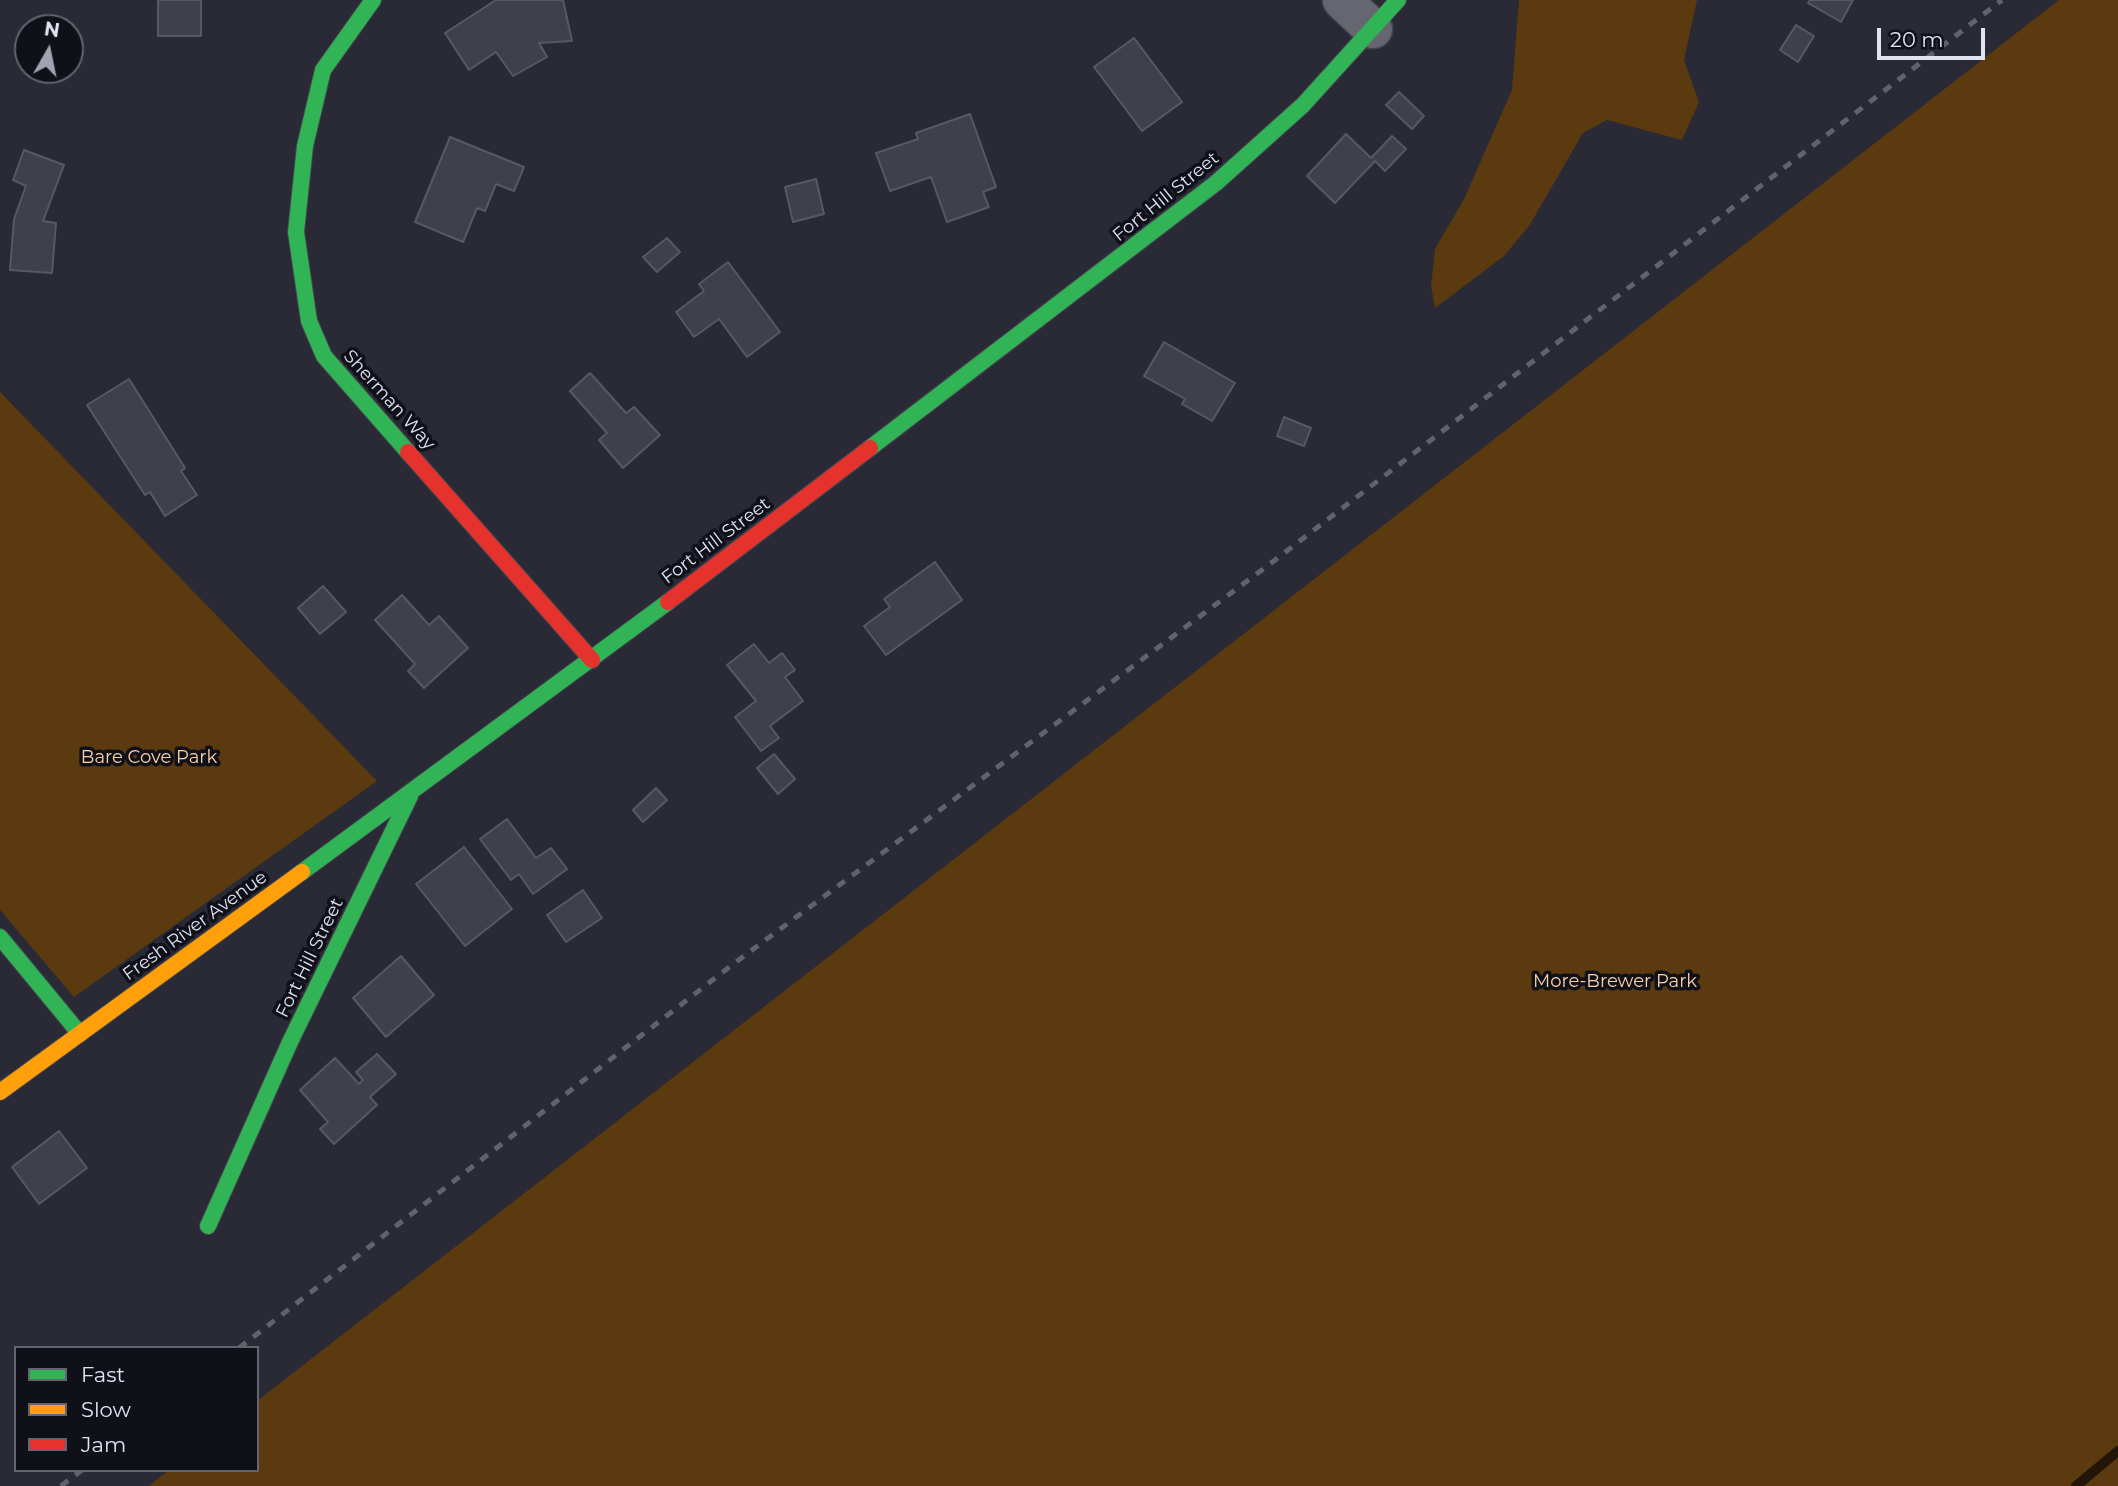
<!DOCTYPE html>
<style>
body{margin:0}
#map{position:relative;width:2118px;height:1486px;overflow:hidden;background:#2a2a36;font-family:Montserrat,sans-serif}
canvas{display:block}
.legend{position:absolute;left:14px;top:1346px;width:245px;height:126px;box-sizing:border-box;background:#101019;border:2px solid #64646f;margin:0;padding:9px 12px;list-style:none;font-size:21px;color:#e2e3f1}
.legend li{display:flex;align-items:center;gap:14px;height:35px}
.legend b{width:35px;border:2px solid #64646f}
.north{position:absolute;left:14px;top:14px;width:70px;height:70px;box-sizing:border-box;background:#101019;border:2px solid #64646f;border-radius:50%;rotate:9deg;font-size:19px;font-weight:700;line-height:28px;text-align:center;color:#e2e3f1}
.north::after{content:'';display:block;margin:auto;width:24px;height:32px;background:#a2a2b0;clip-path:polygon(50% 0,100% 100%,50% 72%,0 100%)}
.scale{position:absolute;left:1877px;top:28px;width:108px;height:32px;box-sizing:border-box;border:4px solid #e2e3f1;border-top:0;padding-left:9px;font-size:21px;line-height:24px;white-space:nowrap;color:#e2e3f1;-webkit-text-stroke:5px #101019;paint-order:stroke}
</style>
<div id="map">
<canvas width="2118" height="1486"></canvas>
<ul class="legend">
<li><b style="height:9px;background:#30b455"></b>Fast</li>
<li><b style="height:9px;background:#ff9f0a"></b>Slow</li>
<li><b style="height:9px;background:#e5322d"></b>Jam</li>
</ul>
<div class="north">N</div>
<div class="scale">20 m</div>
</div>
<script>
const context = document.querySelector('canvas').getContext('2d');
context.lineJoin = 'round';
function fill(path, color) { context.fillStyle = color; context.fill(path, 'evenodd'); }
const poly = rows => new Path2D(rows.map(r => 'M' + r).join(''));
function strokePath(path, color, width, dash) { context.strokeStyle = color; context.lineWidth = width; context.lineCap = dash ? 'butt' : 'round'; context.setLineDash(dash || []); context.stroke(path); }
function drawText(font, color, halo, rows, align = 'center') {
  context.font = font + ' Montserrat,sans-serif'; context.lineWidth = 7; context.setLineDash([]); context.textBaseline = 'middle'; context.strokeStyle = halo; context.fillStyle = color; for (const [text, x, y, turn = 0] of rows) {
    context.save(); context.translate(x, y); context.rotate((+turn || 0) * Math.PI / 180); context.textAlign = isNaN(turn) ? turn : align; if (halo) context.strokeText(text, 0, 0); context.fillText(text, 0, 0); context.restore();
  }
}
fill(poly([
 [1519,0,1697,0,1684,60,1699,102,1682,140,1607,120,1583,133,1529,226,1504,256,1435,308,1431,286,1435,249,1464,199,1512,90],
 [2059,0,2118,0,2118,1486,149,1486,169,1470,257,1470,257,1401],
 [0,392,377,781,74,997,0,910]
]), '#5a3a0e');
strokePath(poly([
 [2076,1486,2118,1451]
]), '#231608', 10);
const building = poly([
 [158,0,201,0,201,36,158,36,158,0],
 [496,0,563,0,572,41,539,43,547,57,513,76,496,52,469,70,445,33,496,0],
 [1810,0,1853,0,1841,22,1808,3,1810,0],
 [1796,25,1814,36,1798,62,1780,50,1796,25],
 [1134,38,1182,102,1142,131,1094,67,1134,38],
 [1399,92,1424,116,1412,129,1386,105,1399,92],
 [970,114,996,187,983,192,989,207,947,222,931,177,890,191,876,153,918,139,916,133,970,114],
 [1346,134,1371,158,1392,136,1406,149,1385,171,1375,161,1335,203,1307,176,1346,134],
 [450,137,524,167,514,191,496,184,485,211,477,208,463,242,415,222,450,137],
 [24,150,64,165,43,221,56,223,52,273,10,270,14,219,26,186,13,180,24,150],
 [816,179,824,214,793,222,785,187,816,179],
 [667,238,680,252,657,272,643,257,667,238],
 [728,262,780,332,747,357,719,319,694,337,676,312,704,291,699,284,728,262],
 [1164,342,1235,383,1212,421,1182,404,1185,399,1144,376,1164,342],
 [590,373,626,413,634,407,660,435,623,468,599,440,607,433,570,391,590,373],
 [129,379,185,468,181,471,197,495,165,516,150,492,145,495,87,405,129,379],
 [1284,417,1311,428,1304,446,1277,436,1284,417],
 [935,562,962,600,886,655,864,626,890,607,884,599,935,562],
 [323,586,346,612,320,634,298,608,323,586],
 [402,595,429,625,439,616,468,648,424,688,408,671,415,664,375,620,402,595],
 [754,644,769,663,782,653,795,670,785,677,803,701,770,726,779,738,761,751,735,717,756,701,727,665,754,644],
 [774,754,795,779,778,794,757,768,774,754],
 [656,788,667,800,643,822,633,810,656,788],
 [507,819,536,858,551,848,567,869,533,894,519,874,511,880,480,839,507,819],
 [464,847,512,909,465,946,416,884,464,847],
 [583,890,602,918,566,942,547,915,583,890],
 [401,956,434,995,386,1037,353,998,401,956],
 [377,1054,396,1074,370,1097,377,1105,334,1144,320,1129,328,1122,300,1090,335,1058,359,1084,363,1080,356,1072,377,1054],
 [59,1131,87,1168,39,1204,12,1167,59,1131]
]);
fill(building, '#40404a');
strokePath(building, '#585862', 2);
const street = poly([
 [1342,0,1373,29]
]);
const fast = poly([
 [373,0,323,70,305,146,296,232,309,321,324,356,408,452],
 [870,448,1216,183,1303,105,1398,0],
 [302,872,668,602],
 [0,937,80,1034],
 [208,1226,290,1042,410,796]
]);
const slow = poly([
 [0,1092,302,872]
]);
const jam = poly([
 [408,452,592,660],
 [668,602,870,448]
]);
strokePath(street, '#45454f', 41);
strokePath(fast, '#45454f', 18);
strokePath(slow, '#45454f', 18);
strokePath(jam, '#45454f', 18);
strokePath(street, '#666670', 38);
strokePath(fast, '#30b455', 16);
strokePath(slow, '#ff9f0a', 16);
strokePath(jam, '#e5322d', 16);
strokePath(poly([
 [239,1348,732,965,1266,567,2002,0],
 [61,1486,82,1470]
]), '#61626c', 5, [9, 9]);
drawText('18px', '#e2e3f1', '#101019', [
 ["Fort Hill Street",1166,197,-39],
 ["Sherman Way",389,400,48],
 ["Fort Hill Street",716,541,-37],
 ["Fresh River Avenue",195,926,-36],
 ["Fort Hill Street",310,958,-64]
]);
drawText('18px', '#fad1a7', '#101019', [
 ["Bare Cove Park",149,758],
 ["More-Brewer Park",1615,982]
]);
</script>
